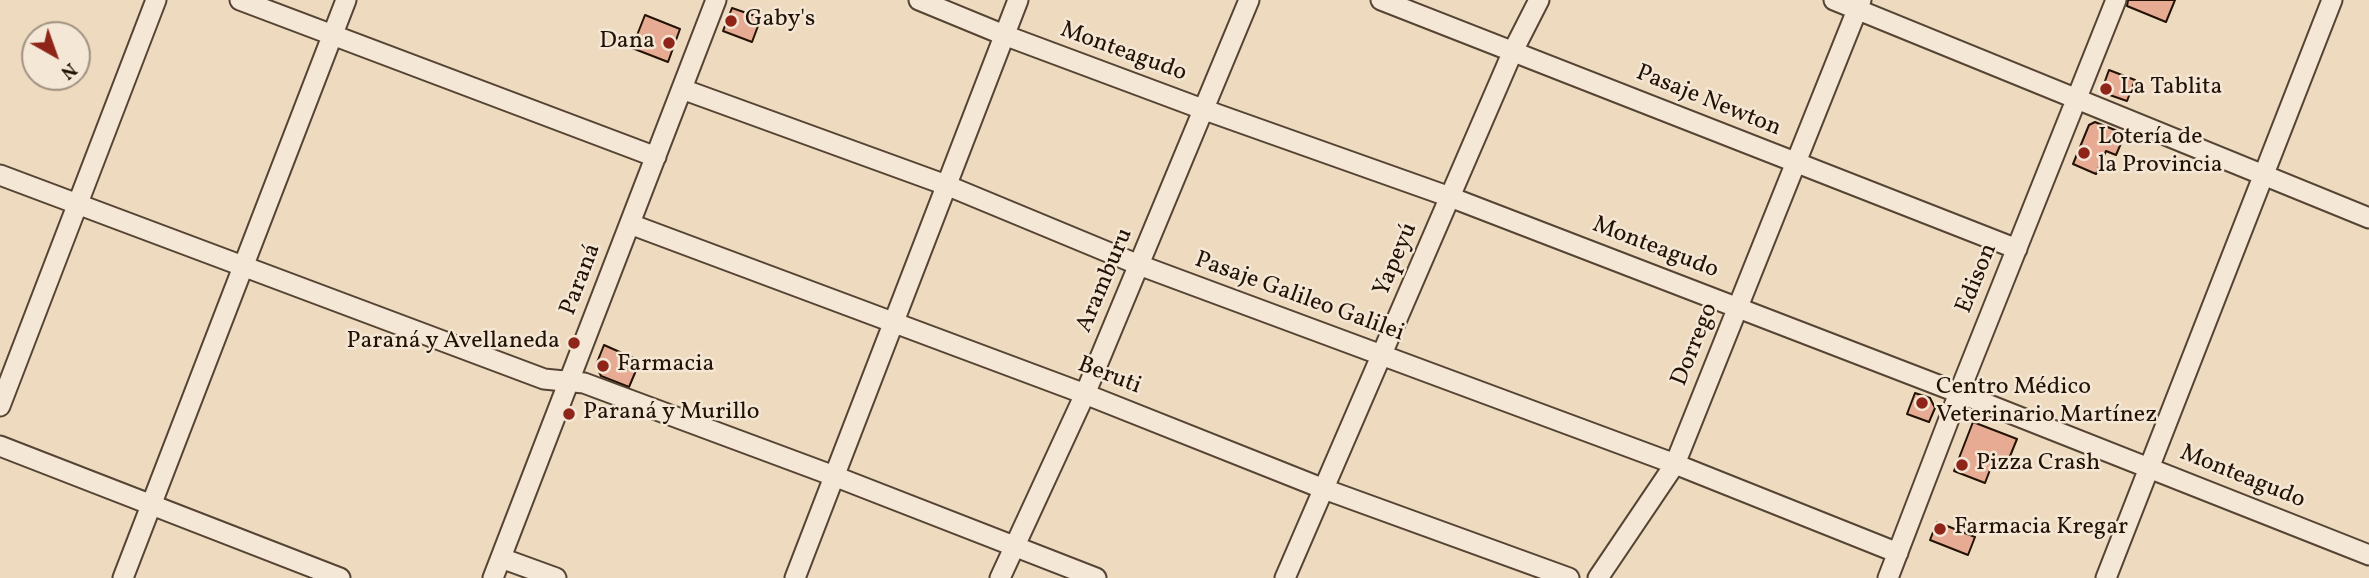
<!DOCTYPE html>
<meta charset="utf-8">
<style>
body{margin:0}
#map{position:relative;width:2369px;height:578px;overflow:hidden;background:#eedabe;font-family:Vollkorn,serif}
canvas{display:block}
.north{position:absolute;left:21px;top:21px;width:70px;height:70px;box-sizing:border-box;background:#f4e7d5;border:2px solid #a09282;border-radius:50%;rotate:140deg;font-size:19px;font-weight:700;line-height:28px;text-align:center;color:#221205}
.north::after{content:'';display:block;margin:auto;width:24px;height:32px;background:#8f2418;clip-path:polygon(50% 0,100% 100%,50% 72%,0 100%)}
</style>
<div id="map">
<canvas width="2369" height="578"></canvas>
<div class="north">N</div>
</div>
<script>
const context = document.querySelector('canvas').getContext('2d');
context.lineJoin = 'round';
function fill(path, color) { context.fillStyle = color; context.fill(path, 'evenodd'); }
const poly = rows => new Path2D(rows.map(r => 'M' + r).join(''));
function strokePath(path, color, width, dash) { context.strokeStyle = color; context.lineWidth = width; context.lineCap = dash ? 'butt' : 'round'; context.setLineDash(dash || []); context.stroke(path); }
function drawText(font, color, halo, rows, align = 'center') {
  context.font = font + ' Vollkorn,serif'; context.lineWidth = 5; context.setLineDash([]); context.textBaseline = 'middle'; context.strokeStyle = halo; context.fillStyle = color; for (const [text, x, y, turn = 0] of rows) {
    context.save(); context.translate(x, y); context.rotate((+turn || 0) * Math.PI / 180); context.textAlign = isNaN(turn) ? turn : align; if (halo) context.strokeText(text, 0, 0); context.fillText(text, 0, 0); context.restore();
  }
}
const building = poly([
 [2128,0,2175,0,2166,22,2127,6,2128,0],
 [732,8,761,18,752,42,723,31,732,8],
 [645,15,680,29,668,62,632,48,645,15],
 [2109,70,2135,80,2127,101,2101,92,2109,70],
 [2095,122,2125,134,2116,155,2106,151,2096,174,2073,164,2089,125,2095,122],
 [604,345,640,361,629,387,601,376,596,365,604,345],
 [1915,393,1930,398,1935,408,1929,422,1907,414,1915,393],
 [1973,422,2017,439,2006,466,1993,462,1985,483,1954,471,1973,422],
 [1937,522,1975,537,1968,555,1930,540,1937,522]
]);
fill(building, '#e6ab92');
strokePath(building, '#221205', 2);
const minor = poly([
 [240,0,656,157],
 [919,0,1004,35,1205,110,1450,197,1959,393,2369,555],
 [1381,0,2017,249],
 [1834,0,2369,218],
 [682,89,946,185,1139,265,1675,464,1898,553],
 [0,175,544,379,584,383,834,476,1096,578],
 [630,224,1085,394,1324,489,1569,578],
 [0,406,156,0],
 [0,446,340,578],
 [501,558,556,578],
 [123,578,346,0],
 [493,578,716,0],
 [795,578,1018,0],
 [1000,578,1085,394,1249,0],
 [1285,578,1513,51,1539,0],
 [1598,578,1675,464,1861,0],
 [1888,578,1959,393,2116,0],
 [2106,578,2332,0]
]);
strokePath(minor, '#543', 23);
strokePath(minor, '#f4e7d5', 19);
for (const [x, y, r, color] of [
 [731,21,7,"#8f2418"],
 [669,43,7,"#8f2418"],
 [2106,89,7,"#8f2418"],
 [2084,153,7,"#8f2418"],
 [574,343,7,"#8f2418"],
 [603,366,7,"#8f2418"],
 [1922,403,7,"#8f2418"],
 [569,414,7,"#8f2418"],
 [1962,465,7,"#8f2418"],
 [1940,529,7,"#8f2418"]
]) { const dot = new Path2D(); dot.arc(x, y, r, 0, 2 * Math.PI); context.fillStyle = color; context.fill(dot); strokePath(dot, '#f4e7d5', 2.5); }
drawText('24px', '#221205', '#f4e7d5', [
 ["Gaby's",745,21],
 ["Dana",655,43,"right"],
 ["La Tablita",2120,89],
 ["Lotería de",2098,139],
 ["la Provincia",2098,167],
 ["Paraná y Avellaneda",560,343,"right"],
 ["Farmacia",617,366],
 ["Centro Médico",1936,389],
 ["Veterinario Martínez",1936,417],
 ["Paraná y Murillo",583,414],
 ["Pizza Crash",1976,465],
 ["Farmacia Kregar",1954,529]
], 'left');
drawText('24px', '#221205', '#f4e7d5', [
 ["Monteagudo",1123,53,20],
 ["Pasaje Newton",1708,102,22],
 ["Monteagudo",1655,249,21],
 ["Yapeyú",1397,260,-67],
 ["Edison",1978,279,-68],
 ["Paraná",582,280,-69],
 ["Aramburu",1106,281,-67],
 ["Pasaje Galileo Galilei",1299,298,20],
 ["Dorrego",1696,345,-68],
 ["Beruti",1109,377,21],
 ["Monteagudo",2242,478,22]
]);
</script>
